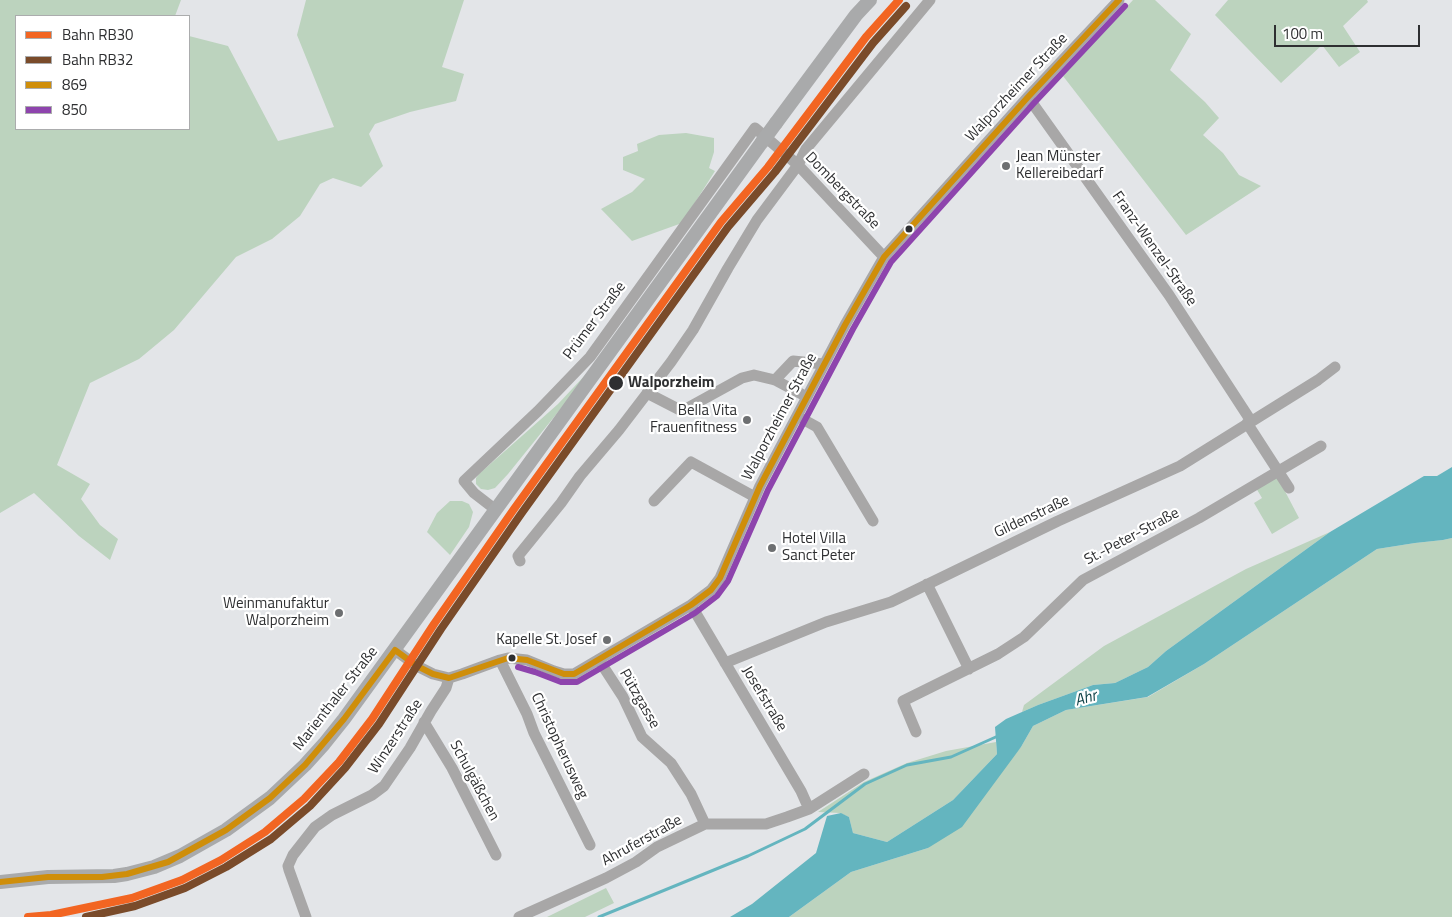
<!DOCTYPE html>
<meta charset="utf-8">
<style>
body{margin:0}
#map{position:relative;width:1452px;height:917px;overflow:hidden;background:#e3e5e8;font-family:"Titillium Web",sans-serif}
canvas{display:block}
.legend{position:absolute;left:15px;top:15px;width:175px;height:115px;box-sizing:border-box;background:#fff;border:1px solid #abacad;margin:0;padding:6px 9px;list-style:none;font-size:15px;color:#2e2f31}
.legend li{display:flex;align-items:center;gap:10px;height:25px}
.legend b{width:25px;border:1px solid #abacad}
.scale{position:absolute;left:1274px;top:25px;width:146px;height:22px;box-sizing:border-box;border:2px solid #2e2f31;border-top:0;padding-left:6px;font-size:15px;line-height:18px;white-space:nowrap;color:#2e2f31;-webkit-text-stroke:4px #fff;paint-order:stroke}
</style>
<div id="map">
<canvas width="1452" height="917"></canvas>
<ul class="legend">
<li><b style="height:6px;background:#f26522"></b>Bahn RB30</li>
<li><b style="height:6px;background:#7a4b2a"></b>Bahn RB32</li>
<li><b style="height:6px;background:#cf8e0a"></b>869</li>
<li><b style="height:6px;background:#8e44ad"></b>850</li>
</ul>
<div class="scale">100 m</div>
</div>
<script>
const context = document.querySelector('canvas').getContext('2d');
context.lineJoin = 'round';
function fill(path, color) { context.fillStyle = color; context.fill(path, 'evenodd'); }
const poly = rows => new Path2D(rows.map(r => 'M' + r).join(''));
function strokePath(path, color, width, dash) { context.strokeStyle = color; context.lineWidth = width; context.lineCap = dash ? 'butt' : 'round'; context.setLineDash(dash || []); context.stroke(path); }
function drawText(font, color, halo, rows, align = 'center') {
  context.font = font + ' "Titillium Web",sans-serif'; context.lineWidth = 4.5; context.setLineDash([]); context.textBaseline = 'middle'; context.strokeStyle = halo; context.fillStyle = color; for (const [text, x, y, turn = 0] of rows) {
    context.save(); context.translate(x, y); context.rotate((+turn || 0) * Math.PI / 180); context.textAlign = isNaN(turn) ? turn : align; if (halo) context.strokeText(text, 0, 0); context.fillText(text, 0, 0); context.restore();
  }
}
fill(poly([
 [0,0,181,0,175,16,16,16,16,129,189,129,189,36,228,46,278,141,334,127,297,35,306,0,464,0,442,67,464,74,456,101,410,112,375,124,369,134,383,166,361,187,333,178,320,184,300,216,272,239,236,257,174,330,139,359,90,383,57,465,90,484,81,499,100,525,118,539,110,560,79,536,34,493,0,513],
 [1133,0,1155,0,1191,34,1170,70,1205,102,1219,118,1203,135,1223,153,1239,175,1261,186,1186,235,1063,76],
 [1228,0,1367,0,1368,2,1343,26,1360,52,1339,67,1322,45,1281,83,1215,15],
 [686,133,714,138,714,152,709,168,715,171,682,223,632,241,601,209,632,192,645,179,623,170,623,157,638,151,637,144,659,135],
 [588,372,575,391,508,474,495,488,488,490,481,489,476,484,476,478,479,474,558,404],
 [1277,476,1299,518,1272,534,1254,503,1262,498,1256,488],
 [450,501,462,501,469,504,473,512,469,527,450,555,427,532,437,513],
 [1330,532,1166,651,1148,667,1115,683,1093,685,1038,705,1022,712,1024,705,1104,646,1246,569],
 [1452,538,1452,917,789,917,851,872,928,848,1021,747,1033,726,1066,710,1148,697,1204,664,1377,549,1415,543,1443,540],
 [996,742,997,754,953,800,887,842,853,833,849,817,840,813,818,812,864,782,907,763,946,751],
 [606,888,614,903,585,917,547,917]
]), '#bcd3be');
fill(poly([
 [1452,467,1452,538,1443,540,1415,543,1377,549,1204,664,1147,697,1066,710,1033,726,1021,747,962,827,928,848,851,872,789,917,730,917,752,904,816,853,827,816,841,813,849,817,853,833,887,842,953,800,997,754,995,727,1006,719,1038,705,1093,685,1115,683,1148,667,1166,651,1330,532,1424,476,1437,476]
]), '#64b5bf');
strokePath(poly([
 [599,917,748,856,805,829,865,784,907,765,951,757,998,736]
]), '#64b5bf', 3);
strokePath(poly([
 [1028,97,1169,295,1251,421],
 [775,380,793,361,824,364],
 [647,393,682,411,742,378,754,375,775,380,807,397],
 [797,416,817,427,873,521],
 [1247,423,1289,488],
 [654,501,691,462,755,497],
 [496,510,474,493,464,481,538,411,590,357,755,128,798,165,884,257],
 [520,561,518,556,561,503,580,476,619,430,671,362,693,330,728,268,757,220,798,165,806,149,930,0],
 [927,584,969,669],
 [691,605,801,791,809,809],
 [395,650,417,666,433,674,449,678,462,674,500,660,508,658,527,660,554,671,564,674,574,674,691,605,711,590,720,578,760,486,845,325,884,257,1028,97,1119,0],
 [500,660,527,714,534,733,590,845],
 [599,660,623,697,642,737,671,763,691,794,705,824],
 [725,663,826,622,891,602,1058,521,1180,466,1318,380,1335,367],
 [424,722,452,768,496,855],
 [916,732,903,701,998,654,1024,637,1083,580,1199,518,1321,446],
 [306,917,289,870,288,866,293,855,315,827,332,815,372,795,384,786,410,748,431,711,446,688,449,678],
 [519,917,606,878,636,862,657,847,705,824,766,824,787,817,809,809,864,774]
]), '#a8a7a7', 11);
strokePath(poly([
 [776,123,856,15,870,0],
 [0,882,48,877,114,876,127,874,154,867,180,856,226,830,270,798,305,765,324,744,344,719,762,142]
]), '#a9aaab', 14);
strokePath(poly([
 [762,142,776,123]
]), '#a9aaab', 14);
strokePath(poly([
 [0,882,48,877,102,877,127,874,168,862,226,830,270,798,305,765,344,719,395,650,417,666,433,674,449,678,508,658,527,660,564,674,574,674,691,605,711,590,720,578,760,486,845,325,884,257,1028,97,1119,0]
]), '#cf8e0a', 6);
strokePath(poly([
 [518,667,535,672,561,682,577,682,695,613,717,596,728,581,768,490,853,329,891,262,1034,103,1125,6]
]), '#8e44ad', 6);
strokePath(poly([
 [28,917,51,915,132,898,182,880,221,860,265,832,304,799,339,762,372,719,434,624,514,509,721,222,768,167,866,37,899,0]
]), '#f26522', 8);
strokePath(poly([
 [86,917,135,906,185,888,226,867,271,839,310,806,345,768,379,724,441,629,521,514,728,227,775,172,873,43,906,6]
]), '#7a4b2a', 8);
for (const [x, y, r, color] of [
 [1006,166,5,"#6d6f71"],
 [909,229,4.5,"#2e2f31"],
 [616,383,8,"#2e2f31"],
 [747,420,5,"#6d6f71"],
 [772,548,5,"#6d6f71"],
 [339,613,5,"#6d6f71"],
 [607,640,5,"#6d6f71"],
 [512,658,4.5,"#2e2f31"]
]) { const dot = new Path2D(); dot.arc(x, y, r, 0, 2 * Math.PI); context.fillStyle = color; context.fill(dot); strokePath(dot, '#fff', 2); }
drawText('15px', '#2e2f31', '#fff', [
 ["Walporzheimer Straße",1017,88,-47],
 ["Dombergstraße",842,191,46],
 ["Franz-Wenzel-Straße",1154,249,55],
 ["Prümer Straße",595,321,-53],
 ["Walporzheimer Straße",780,417,-62],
 ["Gildenstraße",1032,517,-25],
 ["St.-Peter-Straße",1132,537,-28],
 ["Marienthaler Straße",336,699,-52],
 ["Pützgasse",639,699,60],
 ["Josefstraße",764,699,59],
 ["Winzerstraße",396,737,-57],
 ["Christopherusweg",559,746,65],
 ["Schulgäßchen",474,781,62],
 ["Ahruferstraße",642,841,-29]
]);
drawText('15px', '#2e2f31', '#fff', [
 ["Jean Münster",1016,157,"left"],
 ["Kellereibedarf",1016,174,"left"],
 ["Bella Vita",737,411],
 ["Frauenfitness",737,428],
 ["Hotel Villa",782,539,"left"],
 ["Sanct Peter",782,556,"left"],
 ["Weinmanufaktur",329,604],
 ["Walporzheim",329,621],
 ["Kapelle St. Josef",597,640]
], 'right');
drawText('bold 15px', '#2e2f31', '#fff', [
 ["Walporzheim",628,383]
], 'left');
drawText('italic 16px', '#124449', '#fff', [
 ["Ahr",1086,699,-16]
]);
</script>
